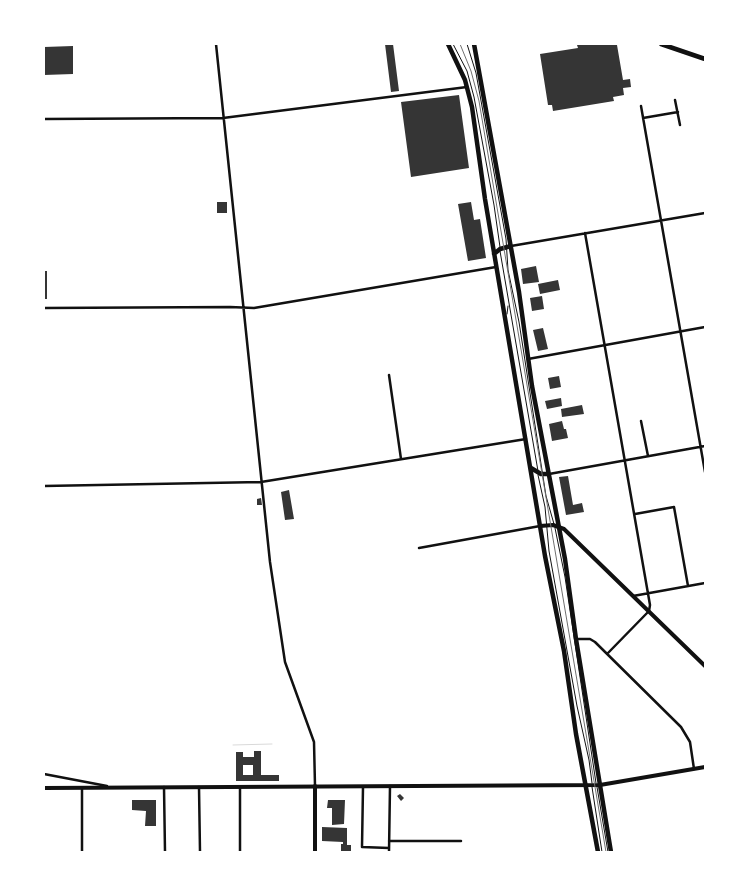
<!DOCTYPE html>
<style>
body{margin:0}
#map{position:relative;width:749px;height:896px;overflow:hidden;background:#fff;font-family:"Sofia Sans Condensed",sans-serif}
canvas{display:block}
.frame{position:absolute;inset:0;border:45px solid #fff;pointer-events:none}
</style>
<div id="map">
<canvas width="749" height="896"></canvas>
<div class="frame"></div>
</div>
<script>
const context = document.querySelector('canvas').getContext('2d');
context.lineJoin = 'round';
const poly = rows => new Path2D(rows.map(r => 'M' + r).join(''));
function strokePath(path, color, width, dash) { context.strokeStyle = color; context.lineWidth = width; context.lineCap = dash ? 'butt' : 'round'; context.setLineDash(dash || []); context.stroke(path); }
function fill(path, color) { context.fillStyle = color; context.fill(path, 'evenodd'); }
strokePath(poly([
 [233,745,272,744]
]), '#d9d9d9', 1);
fill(poly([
 [385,44,393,44,399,91,391,92],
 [588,44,617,45,623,80,630,79,631,87,623,88,624,95,613,97,614,101,553,111,552,105,548,105,540,54,578,48,577,45],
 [73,46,73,74,44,75,44,47],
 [459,95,469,168,411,177,401,102],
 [217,202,227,202,227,213,217,213],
 [471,202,474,220,480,219,486,258,468,261,458,204],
 [536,266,539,282,523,284,521,269],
 [44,271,47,271,47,299,44,299],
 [558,280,560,290,540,294,538,284],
 [542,296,544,309,532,311,530,298],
 [543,328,548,349,538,351,533,330],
 [559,376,561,387,550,389,548,378],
 [561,398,562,406,547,409,545,401],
 [582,405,584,414,562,417,561,409],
 [562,421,564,429,566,429,568,438,552,441,549,424],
 [568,476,573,505,582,503,584,512,566,515,559,477],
 [289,490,294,519,285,520,281,492],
 [261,498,262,505,257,505,257,499],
 [254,751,261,751,261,775,279,775,279,781,236,781,236,752,243,752,243,757,254,757],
 [243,765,253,765,253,775,243,775],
 [400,794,404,798,401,801,397,796],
 [132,800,156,800,156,826,145,826,146,811,132,810],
 [328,800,345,800,344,824,332,825,332,808,327,808],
 [322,827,347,828,347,845,351,845,351,852,341,852,341,844,343,844,343,842,322,841]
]), '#353535');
strokePath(poly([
 [453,44,467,71,474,97,494,205,500,247],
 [467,44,476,73,506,239,508,270,519,322,546,496,554,524],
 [500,251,538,471],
 [507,314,508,306],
 [538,475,545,507,549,551,577,706,589,760,592,783],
 [555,528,565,577,596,783],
 [592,787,602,852],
 [597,787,608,852]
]), '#111', 1);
strokePath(poly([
 [216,44,270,562,285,662,314,742,315,786],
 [675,100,680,125],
 [641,106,705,472],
 [643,118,678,112],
 [44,119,223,118,467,87],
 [585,233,650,605,649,611,608,653],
 [511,246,705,213],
 [44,308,230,307,254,308,496,267],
 [528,359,705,327],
 [389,375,401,459],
 [641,421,648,456],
 [549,474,705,446],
 [44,486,261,482,526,439],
 [635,514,674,507,688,586],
 [419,548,540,526],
 [633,596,705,583],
 [577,639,590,639,595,642,681,727,690,742,694,769],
 [44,774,107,786],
 [164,787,165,852],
 [199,787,200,852],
 [240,787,240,852],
 [363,787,362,847,389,848],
 [82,788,82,852],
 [389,841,461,841],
 [389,852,390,786]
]), '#111', 2.5);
strokePath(poly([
 [540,526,553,525,564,529,705,666],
 [315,786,315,852]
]), '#111', 4);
strokePath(poly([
 [44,788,600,785,705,767]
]), '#111', 4);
strokePath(poly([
 [448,44,465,80,472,107,485,199,545,556,564,651,576,734,598,852],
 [474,44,519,292,532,386,565,559,576,639,611,852],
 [661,44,705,59],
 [494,254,500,249,511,246],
 [531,468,541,474,549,474]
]), '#111', 4.5);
strokePath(poly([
 [460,44,471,71,479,101,606,852]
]), '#707070', 1);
</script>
